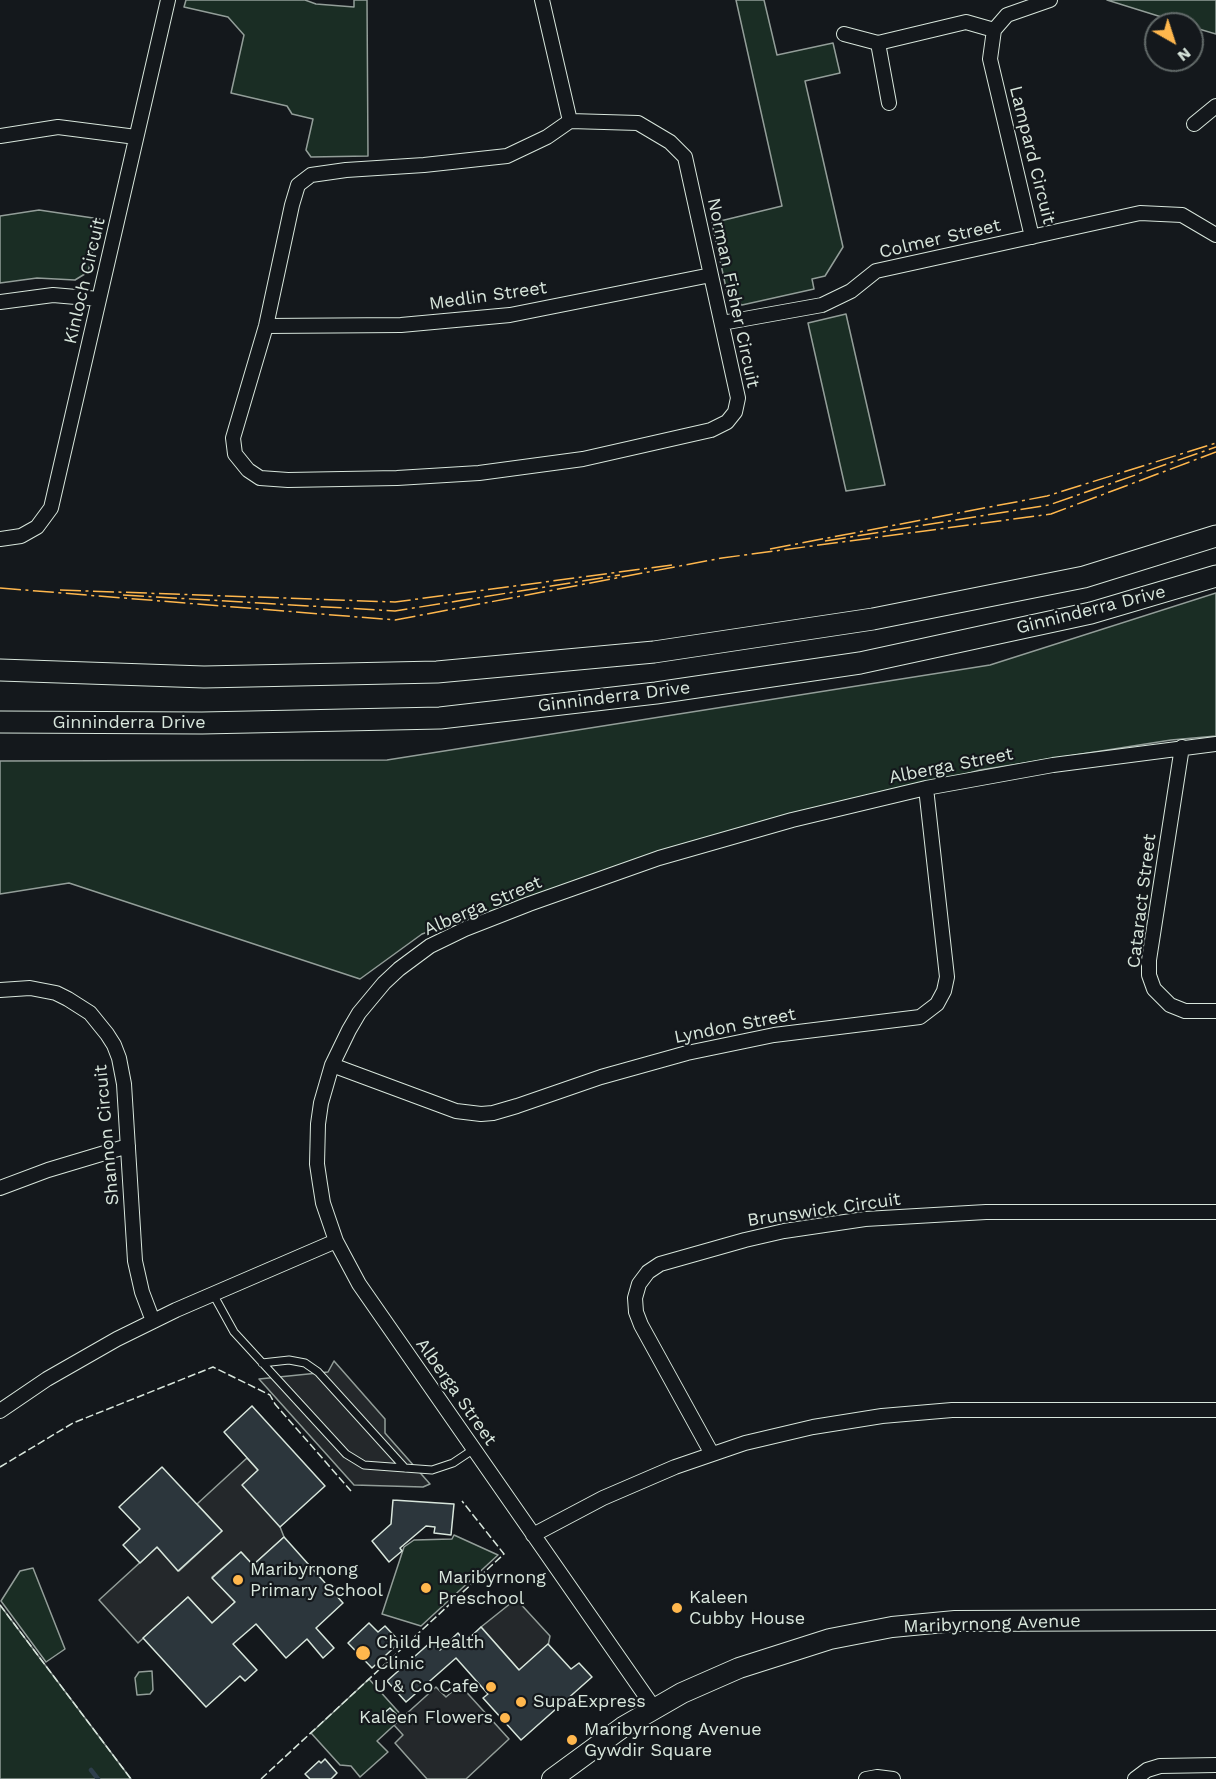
<!DOCTYPE html>
<style>
body{margin:0}
#map{position:relative;width:1216px;height:1779px;overflow:hidden;background:#14181c;font-family:"Work Sans",sans-serif}
canvas{display:block}
.north{position:absolute;left:1144px;top:12px;width:60px;height:60px;box-sizing:border-box;background:#14181c;border:2px solid #626a69;border-radius:50%;rotate:141deg;font-size:16px;font-weight:700;line-height:24px;text-align:center;color:#d8e6dc}
.north::after{content:'';display:block;margin:auto;width:21px;height:27px;background:#ffb74d;clip-path:polygon(50% 0,100% 100%,50% 72%,0 100%)}
</style>
<div id="map">
<canvas width="1216" height="1779"></canvas>
<div class="north">N</div>
</div>
<script>
const context = document.querySelector('canvas').getContext('2d');
context.lineJoin = 'round';
function fill(path, color) { context.fillStyle = color; context.fill(path, 'evenodd'); }
const poly = rows => new Path2D(rows.map(r => 'M' + r).join(''));
function strokePath(path, color, width, dash) { context.strokeStyle = color; context.lineWidth = width; context.lineCap = dash ? 'butt' : 'round'; context.setLineDash(dash || []); context.stroke(path); }
function drawText(font, color, halo, rows, align = 'center') {
  context.font = font + ' "Work Sans",sans-serif'; context.lineWidth = 4.5; context.setLineDash([]); context.textBaseline = 'middle'; context.strokeStyle = halo; context.fillStyle = color; for (const [text, x, y, turn = 0] of rows) {
    context.save(); context.translate(x, y); context.rotate((+turn || 0) * Math.PI / 180); context.textAlign = isNaN(turn) ? turn : align; if (halo) context.strokeText(text, 0, 0); context.fillText(text, 0, 0); context.restore();
  }
}
const green = poly([
 [186,0,305,0,316,4,354,7,354,0,367,0,368,156,311,157,306,150,313,119,292,114,287,106,231,93,244,35,228,17,184,7,186,0],
 [736,0,764,0,777,55,833,43,840,73,805,81,843,247,825,276,812,279,814,289,742,305,728,297,712,223,782,206,736,0],
 [1107,0,1216,0,1216,34,1192,27,1192,24,1184,24,1107,0],
 [39,210,100,219,88,272,75,280,37,278,0,283,0,216,39,210],
 [846,314,885,485,846,491,808,323,846,314],
 [1216,593,1216,736,1171,740,980,770,456,922,422,934,360,979,69,883,0,894,0,761,387,760,990,665,1216,593],
 [454,1535,498,1555,421,1626,382,1614,404,1547,414,1540,452,1539,454,1535],
 [33,1568,65,1649,46,1662,1,1601,20,1571,33,1568],
 [0,1605,131,1779,0,1779,0,1605],
 [152,1671,153,1690,150,1694,137,1695,135,1678,139,1672,152,1671],
 [369,1679,403,1717,377,1741,388,1752,360,1777,351,1766,340,1765,311,1733,369,1679]
]);
fill(green, '#1a2d24');
strokePath(green, '#939e99', 1.5);
const parking = poly([
 [334,1361,385,1419,385,1433,430,1484,423,1487,354,1485,259,1379,328,1372,334,1361],
 [247,1458,258,1470,284,1537,253,1565,241,1552,212,1577,235,1602,212,1623,188,1597,138,1643,99,1600,157,1547,179,1571,222,1531,197,1504,247,1458],
 [516,1599,550,1636,548,1646,519,1670,481,1627,516,1599],
 [460,1685,509,1739,466,1779,427,1779,395,1743,403,1735,394,1725,436,1687,446,1697,460,1685]
]);
fill(parking, '#24282b');
strokePath(parking, '#939e99', 1.5);
strokePath(poly([
 [91,1770,98,1779]
]), '#2f3f4d', 4.5);
const building = poly([
 [252,1406,325,1486,280,1527,242,1485,258,1470,224,1432,252,1406],
 [162,1467,222,1531,178,1571,157,1547,140,1563,123,1545,140,1529,119,1507,162,1467],
 [393,1500,454,1504,451,1535,434,1533,435,1527,426,1526,400,1548,402,1551,389,1562,372,1541,391,1524,393,1500],
 [284,1537,343,1603,316,1628,334,1648,323,1658,307,1639,286,1658,256,1624,233,1644,257,1670,245,1681,240,1676,206,1707,143,1638,188,1597,212,1623,235,1602,212,1578,241,1552,253,1565,284,1537],
 [369,1623,378,1632,385,1626,400,1642,372,1668,348,1643,369,1623],
 [481,1627,519,1670,548,1644,571,1669,579,1663,592,1677,521,1740,483,1698,488,1694,456,1658,406,1702,387,1681,432,1641,440,1650,458,1633,465,1642,481,1627],
 [390,1708,397,1715,390,1721,384,1713,390,1708],
 [325,1759,337,1773,331,1779,310,1779,305,1774,319,1761,321,1763,325,1759]
]);
fill(building, '#2c363c');
strokePath(building, '#d8e6dc', 1.5);
const lane = poly([
 [213,1294,234,1332,346,1454,364,1465,432,1470,453,1463,474,1449],
 [262,1363,289,1360,305,1363,318,1372,405,1468]
]);
const street = poly([
 [542,0,570,121],
 [844,34,878,43,966,22,994,30],
 [878,43,889,103],
 [570,121,638,123,670,142,685,157,738,398,735,412,727,422,711,430,583,459,479,473,397,478,288,480,260,478,248,470,235,454,233,438,266,326,292,205,298,185,311,175,346,170,424,165,507,156,547,137,570,121],
 [1194,124,1216,106],
 [0,136,58,127,136,137],
 [1032,237,990,59,994,30,1007,15,1050,0],
 [0,302,53,295,99,299],
 [722,323,822,305,851,291,876,271,1140,213,1182,215,1216,235],
 [266,326,401,325,510,315,711,275],
 [0,539,21,536,37,527,51,508,168,0],
 [1182,747,1149,960,1149,975,1154,989,1170,1005,1185,1011,1216,1011],
 [0,990,30,988,56,993,68,999,90,1013,107,1034,114,1045,119,1058,124,1084,135,1261,142,1292,153,1321],
 [332,1065,456,1111,481,1114,493,1113,517,1106,601,1077,687,1053,774,1035,920,1017,937,1004,944,991,947,977,926,788],
 [0,1188,48,1170,128,1146],
 [0,1411,47,1379,117,1339,176,1310,336,1241],
 [712,1454,641,1325,636,1312,635,1298,639,1284,648,1272,660,1264,745,1240,784,1231,865,1219,986,1212,1216,1212],
 [533,1535,603,1498,675,1467,745,1443,813,1427,882,1416,952,1410,1216,1410],
 [654,1708,359,1284,336,1241,323,1203,320,1184,317,1164,318,1124,321,1103,332,1065,349,1030,359,1013,384,983,399,969,430,946,465,929,529,904,659,858,792,820,926,788,1053,765,1216,744],
 [866,1779,877,1777,893,1779],
 [1135,1779,1147,1770,1160,1766,1216,1765]
]);
const secondary = poly([
 [552,1779,623,1727,682,1693,739,1668,830,1639,892,1627,955,1621,1216,1620]
]);
const primary = poly([
 [0,670,204,677,437,672,654,652,873,619,1084,577,1216,536],
 [0,722,202,723,440,718,656,693,860,663,1091,613,1216,576]
]);
strokePath(lane, '#d8e6dc', 9);
strokePath(street, '#d8e6dc', 16);
strokePath(secondary, '#d8e6dc', 22);
strokePath(primary, '#d8e6dc', 23);
strokePath(lane, '#14181c', 7);
strokePath(street, '#14181c', 14);
strokePath(secondary, '#14181c', 20);
strokePath(primary, '#14181c', 21);
strokePath(poly([
 [0,1467,73,1423,213,1367,270,1395,275,1404,351,1491],
 [0,1605,131,1779],
 [261,1779,504,1554,462,1501]
]), '#d8e6dc', 1.5, [8, 3]);
strokePath(poly([
 [825,541,1049,505,1216,447],
 [770,549,1047,496,1216,443],
 [0,588,395,620,722,558,1051,514,1216,452],
 [60,590,395,602,672,565],
 [123,595,395,611,620,575]
]), '#ffb74d', 1.5, [21, 4.5, 3, 4.5]);
for (const [x, y, r, color] of [
 [238,1580,6,"#ffb74d"],
 [426,1588,6,"#ffb74d"],
 [677,1608,6,"#ffb74d"],
 [363,1653,8,"#ffb74d"],
 [491,1687,6,"#ffb74d"],
 [521,1702,6,"#ffb74d"],
 [505,1718,6,"#ffb74d"],
 [572,1740,6,"#ffb74d"]
]) { const dot = new Path2D(); dot.arc(x, y, r, 0, 2 * Math.PI); context.fillStyle = color; context.fill(dot); strokePath(dot, '#14181c', 2); }
drawText('18px', '#d8e6dc', '#14181c', [
 ["Lampard Circuit",1032,155,76],
 ["Colmer Street",940,239,-13],
 ["Kinloch Circuit",85,281,-77],
 ["Norman Fisher Circuit",733,293,78],
 ["Medlin Street",488,296,-8],
 ["Ginninderra Drive",1091,610,-14],
 ["Ginninderra Drive",614,697,-7],
 ["Ginninderra Drive",129,723],
 ["Alberga Street",951,766,-11],
 ["Cataract Street",1142,901,-83],
 ["Alberga Street",483,906,-23],
 ["Lyndon Street",735,1026,-11],
 ["Shannon Circuit",107,1135,-95],
 ["Brunswick Circuit",824,1210,-8],
 ["Alberga Street",456,1392,55],
 ["Maribyrnong Avenue",992,1624,-2]
]);
drawText('18px', '#d8e6dc', '#14181c', [
 ["Maribyrnong",250,1570],
 ["Primary School",250,1591],
 ["Maribyrnong",438,1578],
 ["Preschool",438,1599],
 ["Kaleen",689,1598],
 ["Cubby House",689,1619],
 ["Child Health",376,1643],
 ["Clinic",376,1664],
 ["U & Co Cafe",479,1687,"right"],
 ["SupaExpress",533,1702],
 ["Kaleen Flowers",493,1718,"right"],
 ["Maribyrnong Avenue",584,1730],
 ["Gywdir Square",584,1751]
], 'left');
</script>
